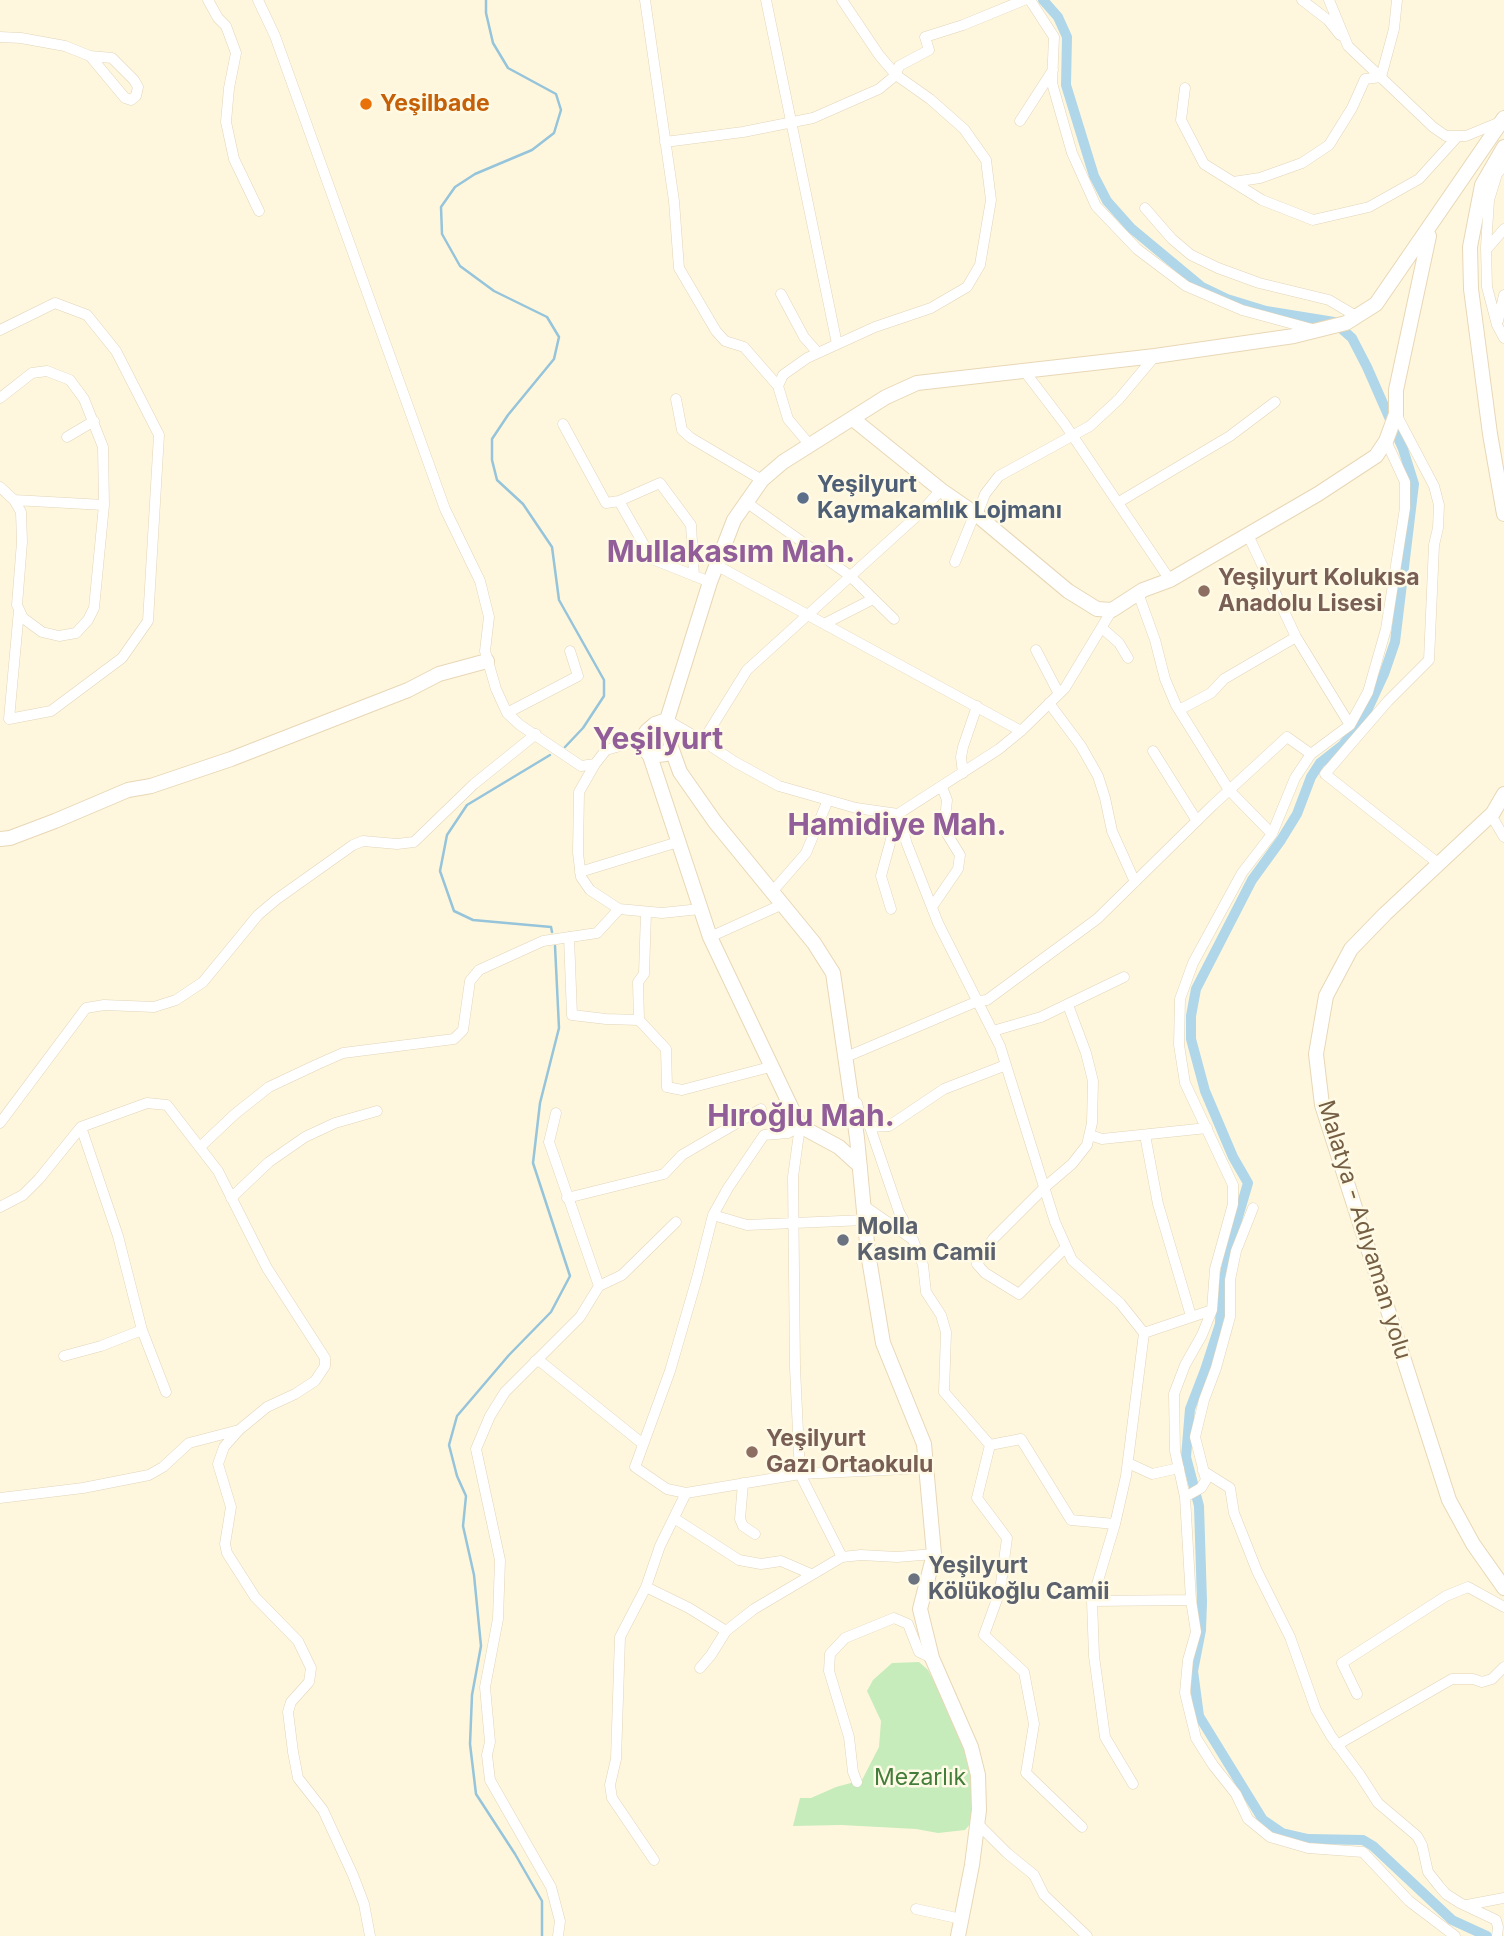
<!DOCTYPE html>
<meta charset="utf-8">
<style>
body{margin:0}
canvas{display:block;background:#fef7dd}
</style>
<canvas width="1504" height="1936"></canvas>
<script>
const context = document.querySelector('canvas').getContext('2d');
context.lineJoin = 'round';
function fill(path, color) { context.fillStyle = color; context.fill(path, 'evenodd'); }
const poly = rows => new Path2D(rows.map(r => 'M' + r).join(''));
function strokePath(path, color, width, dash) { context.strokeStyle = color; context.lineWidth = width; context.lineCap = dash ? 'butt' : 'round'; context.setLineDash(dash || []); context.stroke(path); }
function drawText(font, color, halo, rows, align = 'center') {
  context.font = font + ' Inter,sans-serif'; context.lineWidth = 5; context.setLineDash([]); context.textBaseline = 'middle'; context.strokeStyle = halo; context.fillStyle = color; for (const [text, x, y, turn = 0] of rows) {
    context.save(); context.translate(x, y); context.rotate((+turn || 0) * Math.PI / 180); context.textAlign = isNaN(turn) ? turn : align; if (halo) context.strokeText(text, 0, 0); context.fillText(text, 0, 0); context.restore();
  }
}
fill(poly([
 [919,1662,928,1670,960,1731,970,1768,974,1810,971,1823,965,1830,938,1833,916,1829,841,1825,793,1826,800,1798,811,1798,836,1787,862,1780,879,1747,881,1721,867,1691,873,1680,892,1663]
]), '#c6ecbb');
strokePath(poly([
 [486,0,486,13,493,43,508,68,556,94,561,110,554,133,532,150,475,174,455,187,441,207,442,234,460,266,494,291,547,317,559,337,554,359,508,415,492,439,492,460,497,480,523,504,552,547,559,600,604,680,604,696,583,728,565,747],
 [550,755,467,805,447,835,440,871,454,911,473,920,551,927,552,932],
 [542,1936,542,1901,515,1854,476,1794,470,1744,472,1695,481,1646,474,1575,463,1526,466,1496,457,1476,449,1445,457,1416,509,1355,551,1312,570,1276,533,1163,540,1103,559,1028,555,946]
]), '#96c4db', 2.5);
strokePath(poly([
 [1043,0,1058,17,1067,37,1066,85,1094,176,1107,201,1131,228,1202,287,1227,299,1266,311,1334,322,1352,338,1367,367,1403,449,1414,484,1395,642,1384,674,1366,713,1343,745,1320,763,1311,777,1297,814,1281,840,1252,880,1196,989,1191,1016,1191,1039,1205,1091,1233,1157,1248,1183,1230,1244,1221,1297,1220,1324,1205,1370,1190,1409,1186,1457,1199,1506,1202,1602,1201,1630,1193,1671,1199,1716,1263,1820,1282,1833,1308,1839,1363,1840,1373,1846,1452,1920,1487,1936]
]), '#b0d6e9', 10);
const street = poly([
 [208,0,218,18,226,26,236,53,229,88,226,122,234,159,259,211],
 [258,0,275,36,445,509,480,581,489,617,485,651,496,689,507,713,520,725,581,766,595,764,606,750,641,740],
 [645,0,674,201,679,268,716,331,725,341,744,347,778,386],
 [766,0,837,344],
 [1030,0,1054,37,1052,83,1072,153,1096,206,1137,249,1186,286,1242,310,1312,329],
 [1302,0,1328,20,1340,35],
 [1329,0,1348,46,1433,127,1446,136,1466,136,1500,122],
 [0,37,21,38,65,46,90,56,112,58,134,80,138,87,136,96,131,100,125,98,90,56],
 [1185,88,1181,120,1204,164,1262,200,1313,220,1369,207,1419,179,1458,136],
 [1020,121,1053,70],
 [665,142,743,132,813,118,879,89,896,75,899,66,929,50,925,37,963,25,1024,0],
 [1504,166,1497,174,1489,200,1486,247,1487,287,1497,325,1504,338],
 [1233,182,1260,178,1302,163,1329,145,1352,108,1365,79,1381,77,1394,29,1397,0],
 [1145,208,1172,239,1191,255,1218,268,1259,283,1329,300,1356,316],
 [1486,250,1504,229],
 [781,294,804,337,818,353],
 [1498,321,1504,295],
 [0,330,55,303,87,315,116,351,159,435,148,621,122,658,51,711,9,719,19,610],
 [1025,372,1064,423,1170,580],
 [0,398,32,373,47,371,70,380,84,399,103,447,104,505,94,608,88,620,76,633,59,636,42,632,23,618,17,605,22,542,21,512,14,500,0,487],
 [676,399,682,430,691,438,762,480],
 [1396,414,1434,486,1439,505,1438,528,1434,545,1429,660,1388,701,1325,774,1439,864],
 [563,424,606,503,619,501,660,483,691,525,694,576],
 [67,437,94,421],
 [1386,441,1405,482,1405,508,1386,629,1368,692,1350,725,1311,754,1295,778,1272,834,1242,873,1193,963,1180,999,1179,1045,1185,1083,1233,1185,1233,1204,1215,1269,1212,1310,1202,1335,1185,1365,1174,1394,1175,1451,1185,1497,1191,1600,1196,1632,1188,1660,1185,1693,1196,1738,1213,1765,1236,1794,1248,1819,1270,1837,1308,1848,1363,1852,1409,1901,1455,1936],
 [809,444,788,419,778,386,783,375,807,358,875,327,931,308,967,287,980,265,991,200,986,160,964,129,930,99,896,75,879,55,842,0],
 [14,500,104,505],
 [619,501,652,559,710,582],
 [746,502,849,575,894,619],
 [1119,502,1230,436,1275,402],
 [977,515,985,494,999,476,1090,426,1119,399,1155,356],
 [1248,535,1296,637,1350,725],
 [955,562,975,513],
 [716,565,1021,731],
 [1138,593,1155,640,1165,679,1176,705,1229,790,1272,834],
 [826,623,873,599],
 [1102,628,1119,643,1128,658],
 [1036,650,1059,694],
 [1049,703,1081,746,1098,776,1105,798,1112,831,1135,882],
 [1179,710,1211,693,1224,679,1296,637],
 [507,713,578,676,570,651],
 [667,720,703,741,735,762,779,786,856,808,898,814,999,749,1021,731,1065,688,1112,610],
 [703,741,747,670,919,514,941,490],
 [1153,751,1197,821],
 [595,764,579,792,578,853,581,877,590,890,619,909,662,913,700,909],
 [963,773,961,757,963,747,977,706],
 [898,814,907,844,938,923,1000,1046,1055,1222,1072,1260,1120,1303,1144,1333,1126,1476,1115,1524,1092,1601,1094,1656,1105,1737,1133,1784],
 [1491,815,1504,837],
 [580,872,678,842],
 [772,892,806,853,828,800],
 [932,907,958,869,960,855,944,829,947,800,942,787],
 [891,909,881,876,898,814],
 [646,912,644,974,638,982,639,1020,666,1049,667,1087,682,1090,770,1067],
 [569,937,572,1015,606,1019,639,1020],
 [710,937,783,904],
 [993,1031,1041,1017,1124,977],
 [846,1057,978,1001,987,1000,1097,919,1213,805,1287,737,1311,754],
 [857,1103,859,1112,870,1127,889,1126,944,1089,1006,1065],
 [556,1113,549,1142,599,1286],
 [0,1123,86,1008,104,1005,154,1007,176,1000,203,982,258,915,277,899,353,845,363,841,397,844,414,842,474,784,536,734],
 [81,1127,118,1236,142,1330,166,1392],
 [870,1127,899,1212,909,1230,923,1265,926,1292,941,1315,946,1332,944,1392,990,1445,1021,1439,1071,1520,1115,1524],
 [1090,1135,1102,1139,1207,1128],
 [1145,1135,1158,1204,1191,1316],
 [200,1147,235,1114,269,1087,318,1064,343,1053,454,1039,463,1030,470,981,479,970,543,941,597,933,619,909],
 [231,1198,269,1162,305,1137,335,1123,377,1111],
 [567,1198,664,1174,682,1155,761,1109],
 [863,1205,912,1239],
 [0,1207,23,1195,39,1179,81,1127,147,1103,167,1105,218,1171,267,1268,325,1358,325,1366,315,1381,295,1394,267,1407,239,1430,224,1447,218,1464,231,1507,225,1544,227,1553,255,1597,298,1641,311,1668,309,1682,291,1702,288,1712,293,1752,298,1778,323,1810,353,1875,364,1904,370,1936],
 [713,1215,747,1225,865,1220],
 [1066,1247,1019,1294,985,1273,977,1264,993,1239,1045,1187,1072,1164,1087,1145,1092,1123,1093,1081,1086,1053,1068,1005],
 [1144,1333,1212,1310],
 [64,1356,101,1346,142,1330],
 [535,1361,541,1362,643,1444],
 [990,1445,977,1498,1007,1538,1000,1591,984,1635,1024,1672,1034,1724,1026,1773,1082,1827],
 [1128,1463,1152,1474,1179,1468],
 [1203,1471,1230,1488,1234,1513,1257,1571,1290,1637,1316,1710,1331,1736,1360,1775,1378,1803,1417,1836,1422,1845,1428,1872,1439,1886,1446,1894,1460,1903,1496,1920,1498,1927,1497,1936],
 [743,1483,740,1519,743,1526,755,1534],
 [1185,1497,1201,1488,1206,1480,1195,1437,1204,1400,1216,1368,1230,1317,1230,1280,1236,1251,1253,1208],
 [0,1498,83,1488,149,1475,163,1467,189,1443,239,1430],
 [674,1518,739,1560,761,1564,781,1561,811,1574],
 [842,1557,800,1474,795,1368,793,1177,800,1126,788,1133,764,1135,728,1188,713,1215,697,1278,670,1371,635,1467,667,1489,686,1493,800,1474,927,1468],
 [646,1587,689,1608,726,1631],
 [1092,1601,1191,1600],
 [700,1668,711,1655,726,1631,754,1609,842,1557,861,1555,897,1557,934,1554],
 [1357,1694,1342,1663,1446,1596,1468,1587,1504,1607],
 [1337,1745,1452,1679,1473,1679,1482,1682,1492,1679,1504,1667],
 [857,1782,853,1772,849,1737,829,1671,830,1654,845,1638,894,1618,908,1624,919,1652,932,1658],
 [977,1823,1007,1853,1034,1875,1044,1895,1087,1936],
 [654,1860,612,1798,610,1785,616,1759,620,1637,646,1587,660,1546,686,1493],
 [1467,1905,1504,1898],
 [916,1909,961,1919],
 [558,1936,560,1921,551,1887,490,1780,487,1755,490,1742,485,1687,498,1619,500,1560,476,1449,490,1416,505,1392,580,1317,599,1286,622,1275,676,1222]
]);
const secondary = poly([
 [1504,147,1482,185,1470,247,1471,289,1490,434,1504,514],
 [853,419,941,490,977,515,1068,591,1097,609,1112,610,1143,590,1170,580,1318,494,1376,456,1386,441,1396,414,1396,390,1429,236],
 [667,720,655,724,647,731,641,740,644,748,650,756,666,754,671,747],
 [650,756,710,937,800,1126,839,1147,860,1166],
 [1504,794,1493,813,1385,914,1351,949,1326,996,1316,1054,1322,1105,1449,1500,1473,1544,1504,1588],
 [0,839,10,838,55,821,128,790,151,786,231,759,408,690,439,674,487,661],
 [958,1936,972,1865,979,1810,978,1775,971,1747,932,1658,920,1609,934,1554,924,1444,883,1343,868,1253,857,1138,833,973,814,943,715,822,680,772,671,747,667,720,710,582,734,520,762,480,783,462,886,397,917,383,1155,356,1294,336,1346,323,1376,304,1504,118]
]);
strokePath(street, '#e2d4b9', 11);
strokePath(secondary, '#e8d7b6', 16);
strokePath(street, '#fff', 10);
strokePath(secondary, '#fff', 14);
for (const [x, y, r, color] of [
 [366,104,7,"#e8710a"],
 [803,498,7,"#5c6f8a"],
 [1204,591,7,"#8d6e63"],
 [843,1240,7,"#6b7280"],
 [752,1452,7,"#8d6e63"],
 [914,1579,7,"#6b7280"]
]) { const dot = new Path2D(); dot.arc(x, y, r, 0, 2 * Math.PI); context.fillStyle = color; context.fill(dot); strokePath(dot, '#fffae5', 2.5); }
drawText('bold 23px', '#c56008', '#fffae5', [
 ["Yeşilbade",380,104]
], 'left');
drawText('bold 23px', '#4e5e75', '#fffae5', [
 ["Yeşilyurt",817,485],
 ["Kaymakamlık Lojmanı",817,511]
], 'left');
drawText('bold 23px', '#785e54', '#fffae5', [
 ["Yeşilyurt Kolukısa",1218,578],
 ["Anadolu Lisesi",1218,604],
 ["Yeşilyurt",766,1439],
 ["Gazı Ortaokulu",766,1465]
], 'left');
drawText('bold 23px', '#5b616d', '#fffae5', [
 ["Molla",857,1227],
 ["Kasım Camii",857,1253],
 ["Yeşilyurt",928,1566],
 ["Kölükoğlu Camii",928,1592]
], 'left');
drawText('23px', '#755f44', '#fffae5', [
 ["Malatya - Adıyaman yolu",1364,1230,73]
]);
drawText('23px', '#427d3b', '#fffae5', [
 ["Mezarlık",920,1778]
]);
drawText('bold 30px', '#915e9a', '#fffae5', [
 ["Mullakasım Mah.",731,553],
 ["Yeşilyurt",658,740],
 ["Hamidiye Mah.",897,826],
 ["Hıroğlu Mah.",801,1117]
]);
</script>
